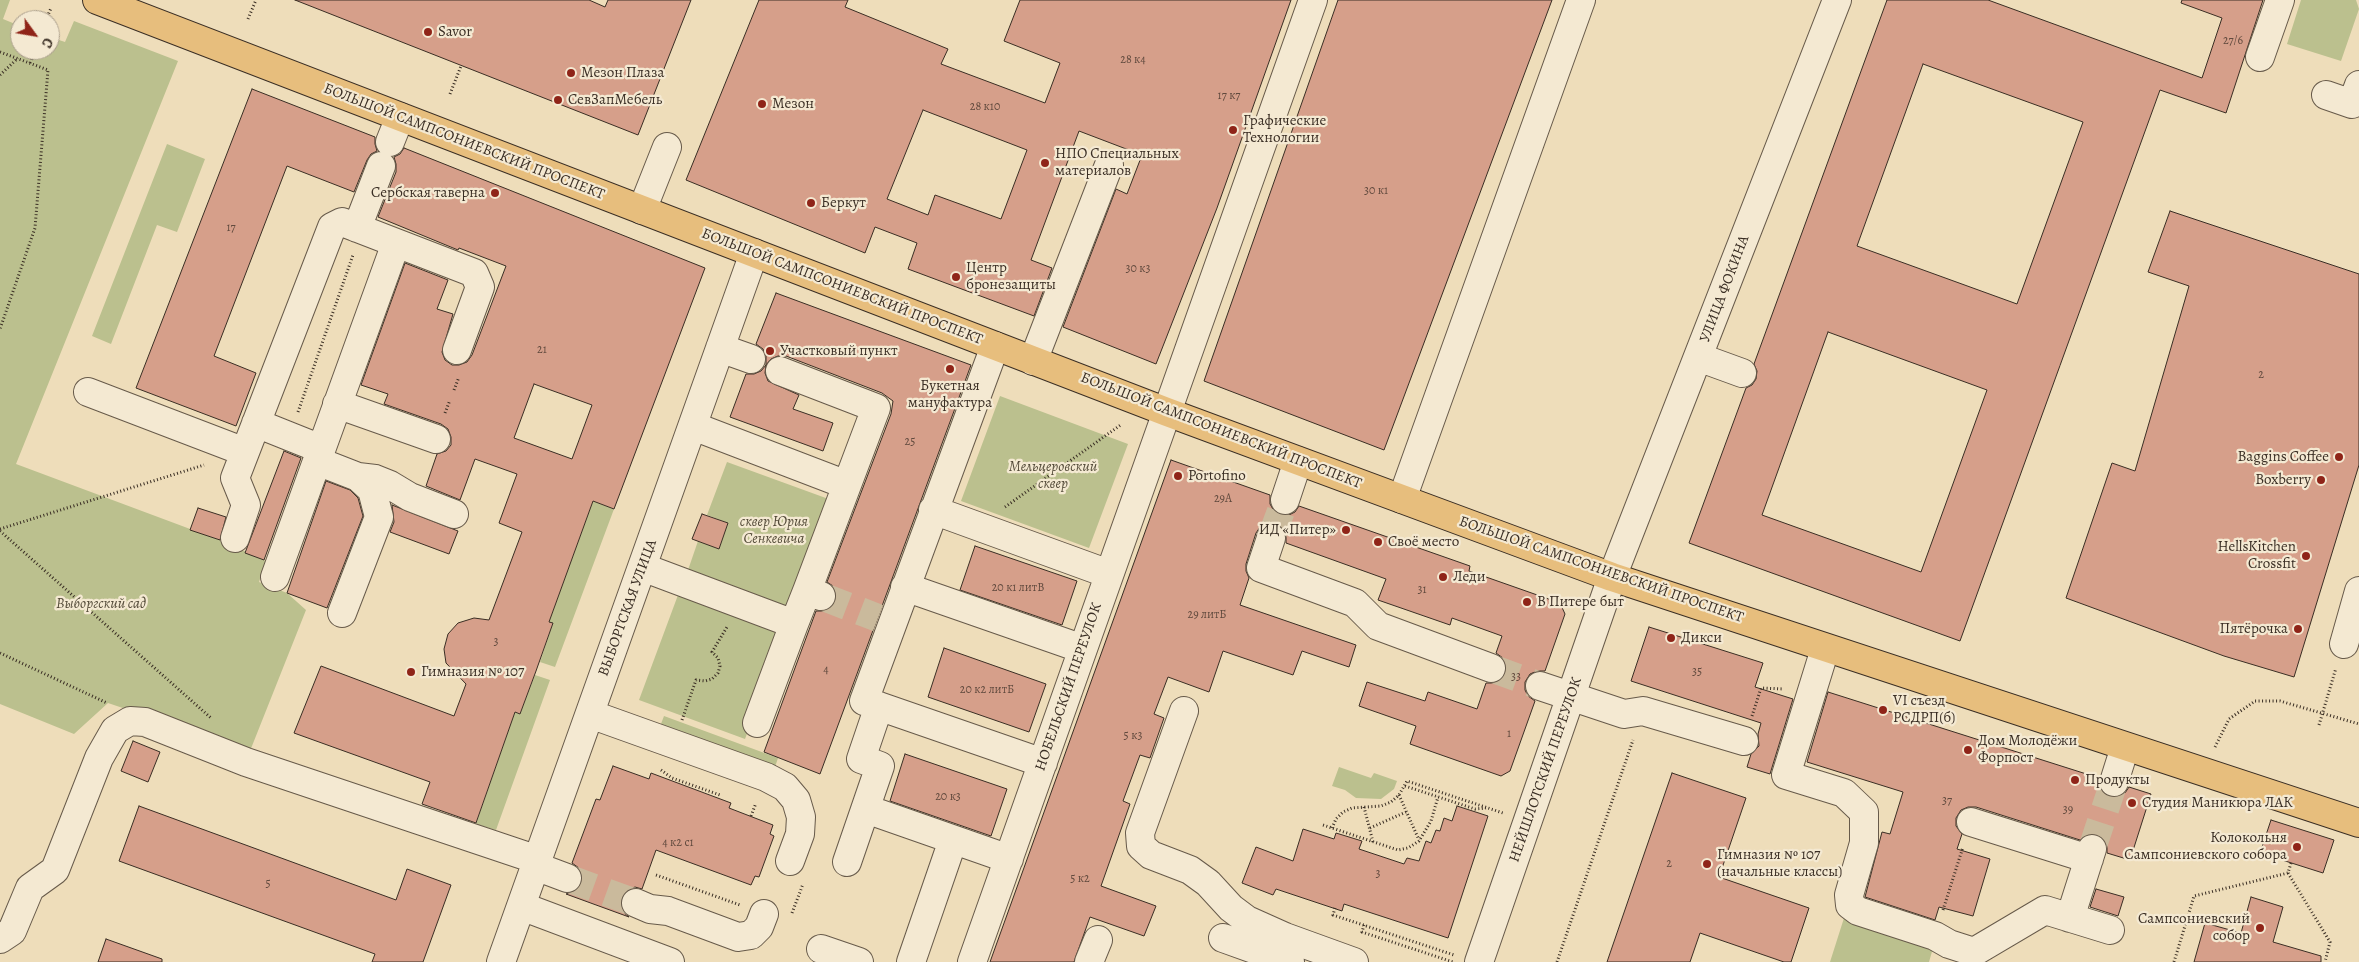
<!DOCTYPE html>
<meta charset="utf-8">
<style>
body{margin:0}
#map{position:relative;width:2359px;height:962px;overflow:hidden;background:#eeddba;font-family:Alegreya,serif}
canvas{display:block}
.north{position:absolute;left:10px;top:10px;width:50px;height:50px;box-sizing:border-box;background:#f4e9d2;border:1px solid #aa9e8c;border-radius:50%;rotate:122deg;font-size:14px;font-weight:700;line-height:20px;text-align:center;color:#3a2e24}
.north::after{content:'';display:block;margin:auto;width:18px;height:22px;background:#8f2418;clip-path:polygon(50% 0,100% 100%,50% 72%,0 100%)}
</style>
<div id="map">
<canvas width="2359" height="962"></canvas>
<div class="north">С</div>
</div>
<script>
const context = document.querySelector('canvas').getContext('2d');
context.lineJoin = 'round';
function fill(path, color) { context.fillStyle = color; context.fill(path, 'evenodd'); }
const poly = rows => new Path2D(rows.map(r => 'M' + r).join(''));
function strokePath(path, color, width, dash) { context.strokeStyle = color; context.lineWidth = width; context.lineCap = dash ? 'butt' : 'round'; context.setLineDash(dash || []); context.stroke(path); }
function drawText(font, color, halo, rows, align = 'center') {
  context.font = font + ' Alegreya,serif'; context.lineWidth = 4.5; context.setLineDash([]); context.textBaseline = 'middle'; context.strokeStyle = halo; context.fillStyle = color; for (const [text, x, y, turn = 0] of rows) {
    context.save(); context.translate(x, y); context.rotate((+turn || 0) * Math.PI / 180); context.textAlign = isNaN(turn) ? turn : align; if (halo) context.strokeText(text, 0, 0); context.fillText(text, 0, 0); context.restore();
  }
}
fill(poly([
 [0,0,10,0,3,19,20,26,20,50,50,50,50,37,65,42,74,21,178,61,16,464,225,542,266,561,259,582,287,593,306,610,250,751,108,703,74,734,0,704],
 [2301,0,2356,0,2359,9,2341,61,2287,44],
 [167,144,205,159,177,232,157,225,111,344,92,336],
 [1000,396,1128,444,1089,548,961,501],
 [727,462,834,501,792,612,687,573,698,541,719,549,728,523,707,515],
 [593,501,614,509,555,667,540,662,553,623,549,622],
 [678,595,784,634,745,739,639,700],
 [535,675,550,680,496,830,476,824,515,712,520,714],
 [664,716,778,758,774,770,659,729],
 [1339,767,1371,778,1374,773,1397,781,1394,789,1381,799,1356,798,1345,790,1332,786],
 [1844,918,1933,948,1929,962,1830,962]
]), '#bbc08e');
const building = poly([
 [295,0,589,0,605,7,608,0,691,0,638,135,295,0],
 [759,0,848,0,845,7,948,49,941,64,1045,103,1060,63,1004,41,1020,0,1291,0,1217,208,1156,364,1063,327,1116,189,1127,194,1142,155,1079,131,1031,260,1052,268,1034,316,908,269,917,243,875,227,865,253,686,180,759,0],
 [923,110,1027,150,1001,219,935,195,928,215,887,199,923,110],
 [1338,0,1552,0,1384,450,1204,381,1338,0],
 [1887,0,1988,0,2202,78,2222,18,2181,3,2182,0,2263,0,2226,113,2160,90,1960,641,1689,543,1746,388,1752,385,1756,379,1757,371,1754,364,1887,0],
 [1923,64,2083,122,2017,304,1857,246,1923,64],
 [1828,332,1987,390,1921,572,1762,515,1828,332],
 [252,89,375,137,375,144,377,151,371,154,367,160,354,192,287,166,214,356,256,373,236,426,136,388,252,89],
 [404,148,705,268,614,509,593,501,549,622,553,623,536,671,520,714,515,712,476,823,422,804,430,782,294,733,321,666,454,716,466,684,446,663,444,649,448,634,458,623,474,618,489,620,522,532,499,523,517,474,475,459,460,500,426,486,437,454,446,451,451,445,451,437,448,429,441,424,384,404,388,394,361,385,405,263,448,280,437,309,453,314,442,352,445,360,452,365,459,365,467,362,472,355,506,266,459,248,458,250,378,217,396,172,396,164,394,157,400,154,404,148],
 [534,384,592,405,572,459,514,438,534,384],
 [2170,211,2359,274,2359,465,2294,677,2224,656,2066,598,2112,463,2135,471,2189,286,2148,272,2170,211],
 [776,293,971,365,820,774,764,752,816,611,824,611,831,608,835,602,836,593,833,586,827,582,891,414,893,401,882,393,786,356,778,356,771,359,766,365,765,373,768,381,799,395,793,409,833,423,823,451,730,417,746,374,754,374,761,371,766,365,766,356,763,349,756,344,776,293],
 [284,451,301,458,264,560,245,553,284,451],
 [1171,460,1270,495,1270,504,1274,511,1280,515,1289,515,1295,512,1299,506,1470,566,1469,571,1560,603,1565,614,1545,671,1537,671,1530,674,1525,682,1525,690,1528,696,1535,701,1510,771,1501,776,1410,744,1416,726,1359,706,1367,682,1425,701,1428,692,1477,709,1486,683,1493,683,1501,680,1506,673,1506,666,1503,658,1496,653,1502,636,1452,618,1450,625,1378,600,1386,579,1286,543,1286,534,1282,527,1275,523,1267,523,1260,527,1256,533,1246,564,1246,571,1249,578,1240,605,1356,645,1349,667,1302,651,1293,675,1223,651,1209,692,1168,677,1154,714,1164,718,1150,758,1140,755,1123,801,1130,804,1101,886,1156,906,1144,936,1090,917,1074,962,990,962,1171,460],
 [326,481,350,490,358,498,363,516,327,608,287,593,326,481],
 [392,505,458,531,449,554,390,532,394,522,392,505],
 [198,508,226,517,220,540,190,530,198,508],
 [702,514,728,523,719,549,692,539,702,514],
 [975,546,1077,581,1062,625,960,590,975,546],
 [1649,627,1763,663,1755,687,1793,699,1770,774,1747,767,1751,754,1759,746,1758,734,1761,723,1631,681,1649,627],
 [944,648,1046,684,1029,732,928,697,944,648],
 [1828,692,2099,778,2099,786,2103,793,2109,797,2118,797,2125,793,2129,787,2151,794,2130,860,2107,853,2107,846,2104,839,2097,834,2088,834,2080,840,1976,807,1968,807,1961,810,1956,818,1956,826,1962,834,1957,849,1990,859,1973,916,1939,907,1935,920,1865,897,1882,832,1890,834,1903,792,1807,762,1828,692],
 [133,741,160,752,148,782,121,771,133,741],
 [905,754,1007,789,991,836,890,801,905,754],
 [613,766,649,779,651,773,731,803,729,808,773,825,770,834,774,836,759,877,755,876,751,885,656,850,642,889,635,887,627,890,622,897,621,905,623,912,629,917,566,894,577,890,582,883,582,875,579,868,572,863,596,799,600,800,613,766],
 [1672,773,1746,798,1719,877,1809,908,1791,962,1784,962,1700,933,1690,962,1607,962,1672,773],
 [139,806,396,900,407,869,451,885,423,962,372,962,375,954,119,861,139,806],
 [1457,806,1488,816,1448,938,1344,904,1342,911,1276,889,1273,895,1242,883,1256,847,1293,861,1303,829,1334,839,1336,833,1362,841,1359,849,1404,864,1407,858,1419,861,1426,841,1431,843,1436,830,1440,831,1444,818,1452,821,1457,806],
 [2271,820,2334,840,2323,873,2260,853,2271,820],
 [2096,889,2124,897,2118,916,2090,907,2096,889],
 [2251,897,2283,907,2273,942,2321,956,2321,962,2194,962,2205,923,2241,933,2251,897],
 [106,939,162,959,162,962,98,962,106,939]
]);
fill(building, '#d69f8a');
strokePath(building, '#3a2e24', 1);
strokePath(poly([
 [1271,538,1285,500],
 [821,596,878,618],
 [1491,668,1540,686],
 [2092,849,2114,782],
 [567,878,636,903]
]), '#caba9c', 28, [28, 14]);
const minor = poly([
 [2260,57,2280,0],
 [2326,95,2352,104,2359,85],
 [390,142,400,117],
 [642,210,667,147],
 [357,228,381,166],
 [995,346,864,701,1043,763],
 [720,348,751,359],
 [1698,357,1742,373],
 [1033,361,1109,165],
 [780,371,876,408,807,591],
 [88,392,245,452],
 [337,404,436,439],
 [256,423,321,449],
 [693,426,847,485],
 [317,461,358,477,372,490,379,517,342,613],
 [358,477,375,479,390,485,410,497,454,514],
 [1402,499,1581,0],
 [1285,500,1298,461],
 [933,510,1109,574],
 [235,538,246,505,235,478,332,227,342,222,474,273,480,287,457,350],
 [1271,538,1261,568,1355,603,1378,626,1491,668],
 [642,567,794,624,807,591,821,596],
 [275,577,396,243],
 [905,587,1083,649],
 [2344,644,2359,591],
 [1825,649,1786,775,1844,793,1864,812,1864,843,1849,895,1850,905,1858,911,1935,936,1949,944,1974,952,2045,910,2110,930],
 [1540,686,1624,714,1643,711,1744,741],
 [1184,711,1140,833,1141,846,1151,855,1190,870,1208,883,1231,908,1247,920,1285,937,1354,962],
 [590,714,766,777,785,787,796,800,801,817,800,834,790,861],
 [757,723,794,624],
 [2114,782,2125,747],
 [866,809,1009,859],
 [1971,822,2089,859],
 [847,862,880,766,861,759,879,706],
 [535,866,567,878],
 [636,903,650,909,668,911,738,937,751,935,759,927,764,914],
 [521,906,670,962],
 [2070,918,2092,849],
 [1223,938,1290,962],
 [0,939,12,931,30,888,55,870,99,758,115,730,130,721,145,722,246,762,538,860],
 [821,949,859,962],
 [501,962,754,253],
 [911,962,953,840],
 [972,962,1313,0],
 [1089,962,1098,940],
 [1479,962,1612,577,1837,0]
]);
const major = poly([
 [97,0,1167,412,1612,577,2359,823]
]);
strokePath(minor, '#675a4a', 30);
strokePath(major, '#3a2e24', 30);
strokePath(poly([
 [248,19,256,0],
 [46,20,51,8],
 [0,52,48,70,35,228,0,329],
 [30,63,35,50],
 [0,75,18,58],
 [450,94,461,66],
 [454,390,459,377],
 [298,412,353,255],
 [445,413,450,400],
 [1005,507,1122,424],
 [0,529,204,465],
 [0,531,211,718],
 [0,653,107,703],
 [1752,716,1761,688,1784,689],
 [682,720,696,680,705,681,712,679,718,673,720,666,718,658,712,652,727,627],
 [2319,725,2336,668],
 [2215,747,2229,719,2255,701,2280,701,2359,724],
 [661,770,672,778,720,795],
 [1405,786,1475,809,1486,808],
 [1399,795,1419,840],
 [1364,807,1373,842],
 [751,816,756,803],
 [1323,825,1398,850,1408,848,1419,841,1431,821,1438,797],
 [1332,828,1336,819,1343,812,1352,808,1381,806,1391,802,1399,795,1407,781,1503,813],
 [1370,828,1406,812],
 [2291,863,2288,873,2330,942,2325,962],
 [656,875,740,905],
 [1335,908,1333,915,1454,955],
 [1943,910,1963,847],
 [792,913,803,884],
 [1364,925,1362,932,1453,962],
 [1557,962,1633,740],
 [2174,962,2194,896,2288,873]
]), '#3a2e24', 3, [1, 2.5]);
strokePath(minor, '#f4e9d2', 28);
strokePath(major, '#e7be7d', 28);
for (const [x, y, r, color] of [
 [428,32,5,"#8f2418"],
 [571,73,5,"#8f2418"],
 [558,100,5,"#8f2418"],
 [762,104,5,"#8f2418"],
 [1233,130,5,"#8f2418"],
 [1045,163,5,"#8f2418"],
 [495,193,5,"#8f2418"],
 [811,203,5,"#8f2418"],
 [956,277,5,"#8f2418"],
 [770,351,5,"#8f2418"],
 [950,369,5,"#8f2418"],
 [2339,457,5,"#8f2418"],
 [1178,476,5,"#8f2418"],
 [2321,480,5,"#8f2418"],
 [1346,530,5,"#8f2418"],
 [1378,542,5,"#8f2418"],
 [2306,556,5,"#8f2418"],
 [1443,577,5,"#8f2418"],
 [1527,602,5,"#8f2418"],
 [2298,629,5,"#8f2418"],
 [1671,638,5,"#8f2418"],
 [411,672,5,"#8f2418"],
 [1883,710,5,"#8f2418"],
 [1968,750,5,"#8f2418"],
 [2075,780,5,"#8f2418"],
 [2132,803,5,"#8f2418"],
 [2297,847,5,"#8f2418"],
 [1707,864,5,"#8f2418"],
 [2260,928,5,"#8f2418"]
]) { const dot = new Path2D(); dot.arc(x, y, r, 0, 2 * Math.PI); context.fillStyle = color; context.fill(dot); strokePath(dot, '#f4e9d2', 2); }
drawText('12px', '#614a3e', null, [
 ["27/6",2233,41],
 ["28 к4",1133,60],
 ["17 к7",1229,96],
 ["28 к10",985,107],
 ["30 к1",1376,191],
 ["17",231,228],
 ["30 к3",1138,269],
 ["21",542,350],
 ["2",2261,375],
 ["25",910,442],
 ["29А",1223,499],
 ["20 к1 литВ",1018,588],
 ["31",1422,590],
 ["29 литБ",1207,615],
 ["3",496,642],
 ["4",826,670],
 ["35",1697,672],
 ["33",1516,677],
 ["20 к2 литБ",987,690],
 ["1",1509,734],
 ["5 к3",1133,736],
 ["20 к3",948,797],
 ["37",1947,801],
 ["39",2068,810],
 ["4 к2 с1",678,843],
 ["2",1669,864],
 ["3",1378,874],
 ["5 к2",1080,879],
 ["5",268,884]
]);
drawText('15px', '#3a2e24', '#f4e9d2', [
 ["Savor",438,32],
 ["Мезон Плаза",581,73],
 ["СевЗапМебель",568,100],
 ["Мезон",772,104],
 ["Графические",1243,121],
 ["Технологии",1243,138],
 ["НПО Специальных",1055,154],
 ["материалов",1055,171],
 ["Сербская таверна",485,193,"right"],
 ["Беркут",821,203],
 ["Центр",966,268],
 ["бронезащиты",966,285],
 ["Участковый пункт",780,351],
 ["Букетная",950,386,"center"],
 ["мануфактура",950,403,"center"],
 ["Baggins Coffee",2329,457,"right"],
 ["Portofino",1188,476],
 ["Boxberry",2311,480,"right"],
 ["ИД «Питер»",1336,530,"right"],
 ["Своё место",1388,542],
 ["HellsKitchen",2296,547,"right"],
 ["Crossfit",2296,564,"right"],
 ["Леди",1453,577],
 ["В Питере быт",1537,602],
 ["Пятёрочка",2288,629,"right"],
 ["Дикси",1681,638],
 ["Гимназия № 107",421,672],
 ["VI съезд",1893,701],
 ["РСДРП(б)",1893,718],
 ["Дом Молодёжи",1978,741],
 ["Форпост",1978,758],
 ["Продукты",2085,780],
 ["Студия Маникюра ЛАК",2142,803],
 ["Колокольня",2287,838,"right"],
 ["Сампсониевского собора",2287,855,"right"],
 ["Гимназия № 107",1717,855],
 ["(начальные классы)",1717,872],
 ["Сампсониевский",2250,919,"right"],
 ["собор",2250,936,"right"]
], 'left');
drawText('15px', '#3a2e24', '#f4e9d2', [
 ["БОЛЬШОЙ САМПСОНИЕВСКИЙ ПРОСПЕКТ",464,142,21],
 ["БОЛЬШОЙ САМПСОНИЕВСКИЙ ПРОСПЕКТ",842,287,21],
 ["УЛИЦА ФОКИНА",1725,289,-69],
 ["БОЛЬШОЙ САМПСОНИЕВСКИЙ ПРОСПЕКТ",1221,431,21],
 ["БОЛЬШОЙ САМПСОНИЕВСКИЙ ПРОСПЕКТ",1601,570,19],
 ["ВЫБОРГСКАЯ УЛИЦА",628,608,-70],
 ["НОБЕЛЬСКИЙ ПЕРЕУЛОК",1069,687,-71],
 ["НЕЙШЛОТСКИЙ ПЕРЕУЛОК",1546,770,-71]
]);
drawText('italic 15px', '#544b39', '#f4e9d2', [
 ["Мельцеровский",1053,467],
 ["сквер",1053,484],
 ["сквер Юрия",774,522],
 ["Сенкевича",774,539],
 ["Выборгский сад",101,604]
]);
</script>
